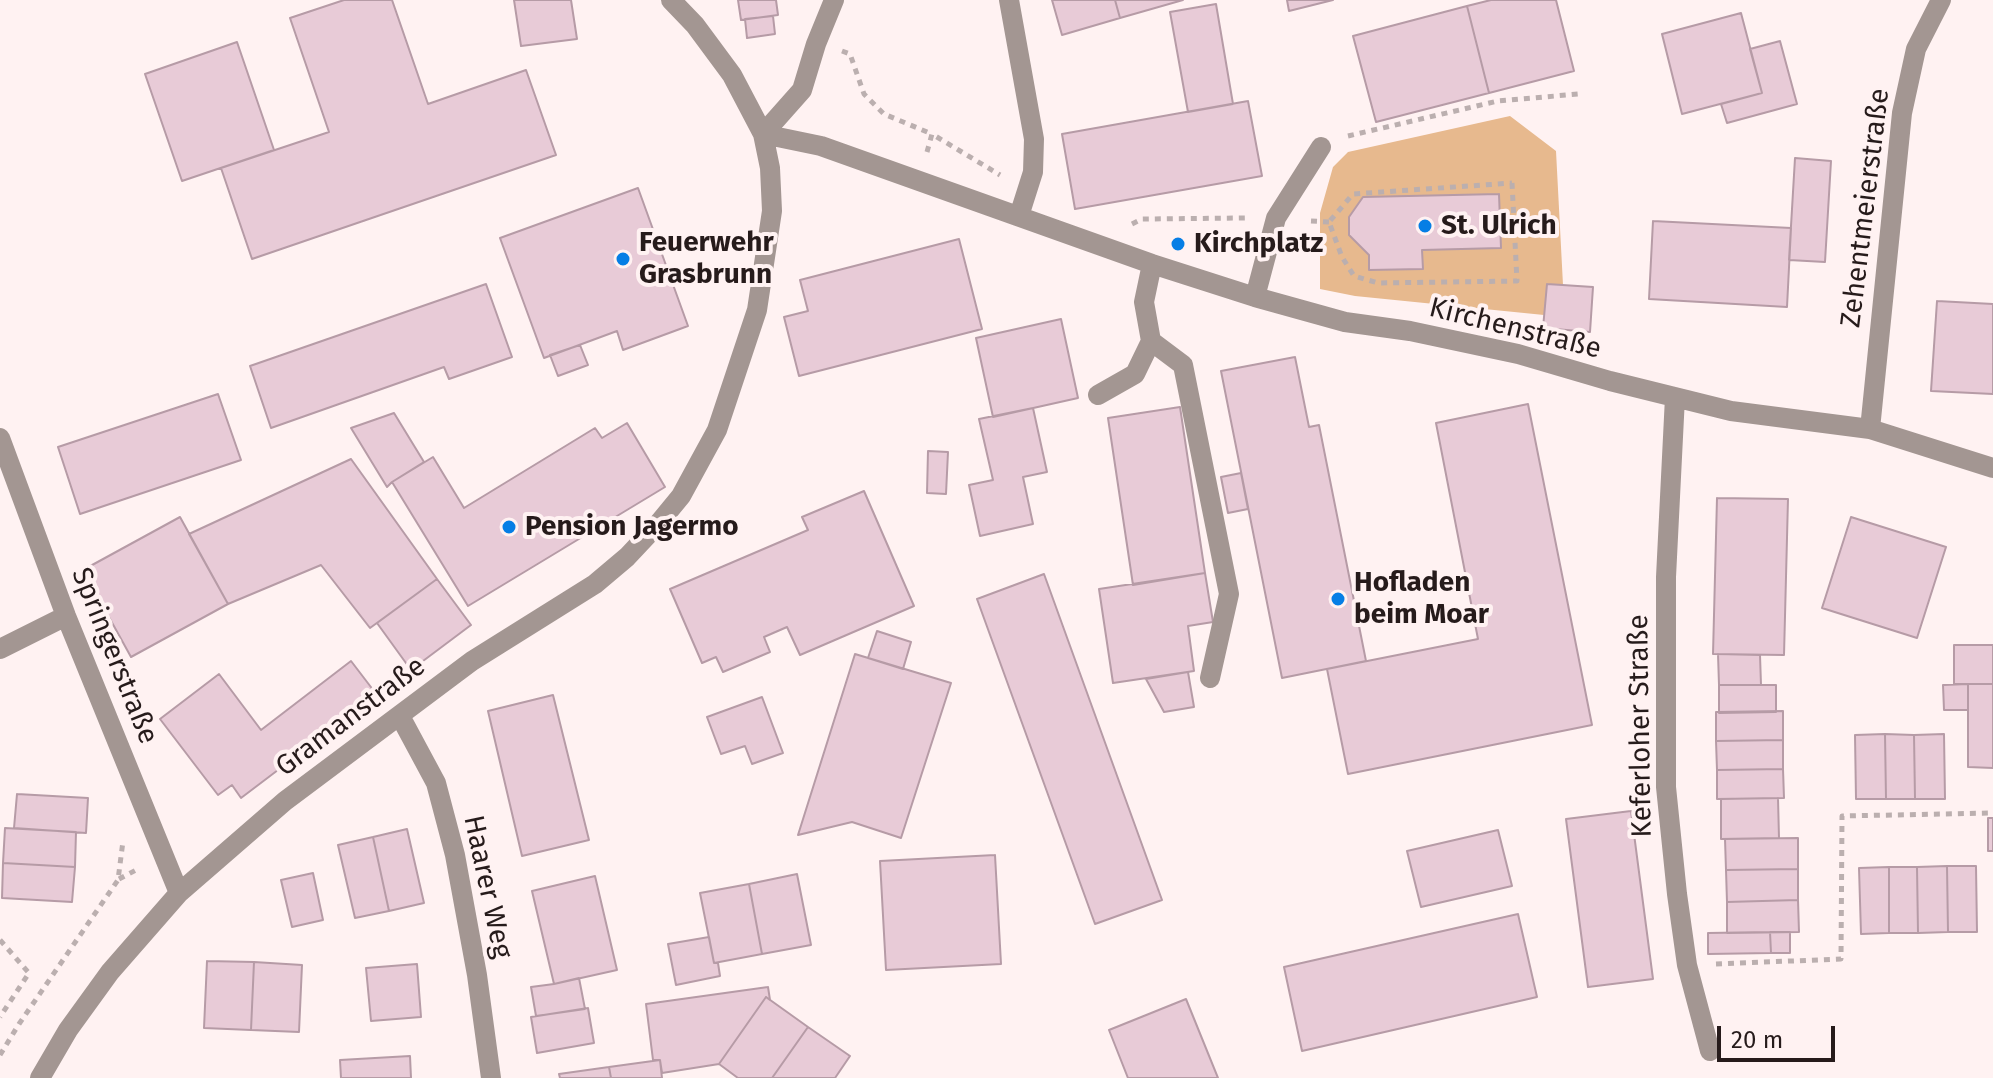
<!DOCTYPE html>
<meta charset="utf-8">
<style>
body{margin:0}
#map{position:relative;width:1993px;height:1078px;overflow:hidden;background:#fff2f2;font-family:"Fira Sans",sans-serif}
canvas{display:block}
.scale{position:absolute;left:1717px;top:1026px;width:118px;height:36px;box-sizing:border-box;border:4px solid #261b1b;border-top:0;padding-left:10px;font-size:24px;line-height:28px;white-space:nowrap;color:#261b1b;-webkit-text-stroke:6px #fff2f2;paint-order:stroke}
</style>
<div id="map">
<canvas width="1993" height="1078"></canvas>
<div class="scale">20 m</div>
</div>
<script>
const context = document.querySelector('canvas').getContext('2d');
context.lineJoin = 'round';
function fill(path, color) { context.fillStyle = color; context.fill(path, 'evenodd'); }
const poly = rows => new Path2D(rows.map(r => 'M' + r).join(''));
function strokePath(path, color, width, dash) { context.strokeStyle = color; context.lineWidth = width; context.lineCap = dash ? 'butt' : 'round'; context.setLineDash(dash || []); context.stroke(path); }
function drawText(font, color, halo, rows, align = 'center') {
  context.font = font + ' "Fira Sans",sans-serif'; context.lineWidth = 8; context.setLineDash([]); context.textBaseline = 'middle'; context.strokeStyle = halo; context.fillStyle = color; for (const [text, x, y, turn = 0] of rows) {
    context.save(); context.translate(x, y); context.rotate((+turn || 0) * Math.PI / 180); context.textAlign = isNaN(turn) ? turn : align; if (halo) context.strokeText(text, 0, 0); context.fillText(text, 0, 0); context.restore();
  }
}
fill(poly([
 [1510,116,1556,151,1563,285,1547,284,1544,315,1355,296,1320,289,1320,213,1333,167,1348,152]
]), '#e7b98e');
const building = poly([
 [344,0,392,0,428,104,526,70,556,155,252,259,221,168,329,132,290,18,344,0],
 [514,0,571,0,577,39,521,46,514,0],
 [738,0,776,0,778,15,741,20,738,0],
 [1052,0,1115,0,1120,18,1062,35,1052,0],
 [1115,0,1183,0,1120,18,1115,0],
 [1287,0,1333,0,1289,11,1287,0],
 [1491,0,1556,0,1574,71,1489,93,1467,6,1491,0],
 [1216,4,1233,104,1188,112,1170,12,1216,4],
 [1467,6,1489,93,1376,122,1353,36,1467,6],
 [1741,13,1762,93,1682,114,1662,34,1741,13],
 [773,16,775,34,747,38,745,19,773,16],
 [1780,41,1797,104,1727,123,1721,104,1762,93,1750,49,1780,41],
 [237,42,274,150,182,181,145,74,237,42],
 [1248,101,1262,176,1075,209,1062,134,1248,101],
 [1795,158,1831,161,1825,262,1789,260,1795,158],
 [638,188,688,326,623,350,617,331,544,358,500,238,638,188],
 [1499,194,1501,248,1422,250,1423,269,1369,270,1369,255,1349,235,1349,217,1363,197,1499,194],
 [1653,221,1791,228,1787,307,1649,299,1653,221],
 [959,239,982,329,799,376,784,317,808,311,800,280,959,239],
 [486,284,512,357,449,379,444,367,271,428,250,366,486,284],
 [1547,284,1593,287,1590,332,1543,328,1547,284],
 [1937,301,1993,304,1993,394,1931,391,1937,301],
 [1061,319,1078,398,993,417,976,338,1061,319],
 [580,345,588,365,558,376,550,355,580,345],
 [1295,357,1309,427,1319,425,1366,661,1282,678,1221,371,1295,357],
 [218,394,241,460,80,514,58,447,218,394],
 [1528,404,1592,725,1348,774,1327,669,1478,639,1436,423,1528,404],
 [1180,407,1205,573,1133,585,1108,418,1180,407],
 [1033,408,1047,472,1023,477,1033,524,980,536,969,485,993,480,979,419,1033,408],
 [394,413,424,462,392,482,387,487,351,428,394,413],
 [627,423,665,487,468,606,392,482,433,457,464,508,595,428,602,438,627,423],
 [928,451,948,452,946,494,927,493,928,451],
 [351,459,437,579,370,628,321,565,228,604,189,534,351,459],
 [1241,473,1248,509,1228,513,1221,477,1241,473],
 [864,491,914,606,800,655,787,627,764,637,770,652,723,672,716,657,702,663,670,589,808,530,802,517,864,491],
 [1717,498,1788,499,1784,655,1713,654,1717,498],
 [180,517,228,604,131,657,83,570,180,517],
 [1851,517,1946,547,1917,638,1822,608,1851,517],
 [1205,573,1213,622,1188,626,1194,671,1113,683,1099,589,1205,573],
 [1044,574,1162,900,1095,924,977,599,1044,574],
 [437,579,471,625,411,670,377,623,437,579],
 [877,631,911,642,903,669,868,658,877,631],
 [1954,645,1993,645,1993,684,1954,684,1954,645],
 [855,654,951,683,901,838,852,822,798,835,855,654],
 [1718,654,1760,655,1761,685,1719,685,1718,654],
 [351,661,377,695,241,798,232,785,218,795,160,719,219,674,261,730,351,661],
 [1188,672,1194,707,1164,712,1146,679,1188,672],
 [1968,684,1993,684,1993,768,1968,767,1968,684],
 [1968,684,1968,710,1944,710,1943,685,1968,684],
 [1719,685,1776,685,1776,712,1719,713,1719,685],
 [553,695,589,840,522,856,488,711,553,695],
 [762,697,783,753,752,764,745,746,721,754,707,717,762,697],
 [1783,711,1783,740,1716,741,1716,712,1783,711],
 [1885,734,1886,799,1856,799,1855,735,1885,734],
 [1885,734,1914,735,1915,799,1886,799,1885,734],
 [1944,734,1945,799,1915,799,1914,735,1944,734],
 [1783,740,1783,769,1717,770,1716,741,1783,740],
 [1783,769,1784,798,1717,799,1717,770,1783,769],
 [17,794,88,798,86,833,14,828,17,794],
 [1778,798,1779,838,1721,839,1721,799,1778,798],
 [1631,811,1653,979,1588,987,1566,819,1631,811],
 [1988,818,1993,818,1993,851,1988,851,1988,818],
 [5,828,76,832,75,867,3,863,5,828],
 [407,829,424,903,389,911,373,837,407,829],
 [1498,830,1512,886,1421,907,1407,851,1498,830],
 [373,837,389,911,355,918,338,845,373,837],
 [1798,838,1798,869,1726,870,1725,839,1798,838],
 [995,855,1001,964,886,970,880,861,995,855],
 [3,863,75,867,72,902,2,898,3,863],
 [1947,866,1976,866,1977,932,1948,932,1947,866],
 [1947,866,1948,932,1918,933,1917,867,1947,866],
 [1889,867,1889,933,1861,934,1859,868,1889,867],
 [1889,867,1917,867,1918,933,1889,933,1889,867],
 [1798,869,1798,900,1727,902,1726,870,1798,869],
 [313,873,323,920,292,927,281,880,313,873],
 [797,874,811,945,762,954,749,884,797,874],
 [595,876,617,970,554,984,532,891,595,876],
 [749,884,762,954,714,963,700,893,749,884],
 [1798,900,1799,932,1727,933,1727,902,1798,900],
 [1518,914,1537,997,1302,1051,1284,967,1518,914],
 [1770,932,1790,932,1790,953,1771,953,1770,932],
 [1770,932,1771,953,1708,954,1708,933,1770,932],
 [709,937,714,963,718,963,720,976,676,985,668,944,709,937],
 [207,961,254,962,251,1030,204,1028,207,961],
 [254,962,302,965,299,1032,251,1030,254,962],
 [417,964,421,1017,371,1021,366,968,417,964],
 [579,978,585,1009,536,1016,531,987,554,984,579,978],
 [768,987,770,1000,766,997,719,1064,662,1073,660,1060,653,1060,646,1004,768,987],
 [766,997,808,1027,772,1078,738,1078,719,1064,766,997],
 [1186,999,1218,1078,1128,1078,1109,1030,1186,999],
 [588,1008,594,1043,537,1053,531,1017,588,1008],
 [808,1027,850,1056,835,1078,772,1078,808,1027],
 [410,1056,411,1078,341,1078,340,1060,410,1056],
 [660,1060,662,1078,611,1078,609,1067,660,1060],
 [609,1067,611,1078,560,1078,559,1074,609,1067]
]);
fill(building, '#e8cbd7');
strokePath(building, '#b69ba6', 2);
strokePath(poly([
 [842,51,850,54,864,94,884,114,932,134],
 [1348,136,1498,101,1578,94],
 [927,152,932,134,1000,175],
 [1512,183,1517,281,1378,283,1354,276,1342,257,1329,222,1353,194,1512,183],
 [1311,221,1329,222],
 [1132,224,1142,219,1245,218],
 [119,879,138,869],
 [0,940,29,973,0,1017],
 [1716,964,1841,959,1842,816,1993,813],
 [0,1055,19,1024,118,880,123,841]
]), '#bbafaf', 5, [6, 6]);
strokePath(poly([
 [1009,0,1034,139,1033,172,1019,216],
 [763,134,821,146,1152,264,1255,297,1345,322,1410,331,1518,354,1610,381,1731,411,1870,429,1993,468],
 [763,134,802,90,816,44,834,0],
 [1152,264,1144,302,1151,341,1183,365,1229,594,1210,678],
 [1255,297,1276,218,1321,147],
 [1098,395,1135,374,1151,341],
 [1675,397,1666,577,1666,787,1677,894,1687,965,1710,1051],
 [1870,429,1902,113,1916,49,1941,0],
 [0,438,66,616,179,893],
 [0,649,66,616],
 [400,716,436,783,455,855,477,975,491,1078],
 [40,1078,68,1030,110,972,179,893,285,801,472,661,595,584,627,557,658,524,681,496,717,430,757,310,772,211,770,168,763,134,732,75,695,25,671,0]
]), '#a39692', 20);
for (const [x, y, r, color] of [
 [1425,226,8,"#067ee5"],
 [1178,244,8,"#067ee5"],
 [623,259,8,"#067ee5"],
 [509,527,8,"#067ee5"],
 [1338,599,8,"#067ee5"]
]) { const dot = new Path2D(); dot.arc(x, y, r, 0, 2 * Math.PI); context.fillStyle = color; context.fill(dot); strokePath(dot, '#fff2f2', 3); }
drawText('28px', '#261b1b', '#fff2f2', [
 ["Zehentmeierstraße",1866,208,-83],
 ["Kirchenstraße",1515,329,14],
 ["Springerstraße",114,656,68],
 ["Gramanstraße",351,717,-37],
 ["Keferloher Straße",1641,726,-91],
 ["Haarer Weg",487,887,78]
]);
drawText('bold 28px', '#261b1b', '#fff2f2', [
 ["St. Ulrich",1441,226],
 ["Feuerwehr",639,243],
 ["Grasbrunn",639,275],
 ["Kirchplatz",1194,244],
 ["Pension Jagermo",525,527],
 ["Hofladen",1354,583],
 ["beim Moar",1354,615]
], 'left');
</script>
